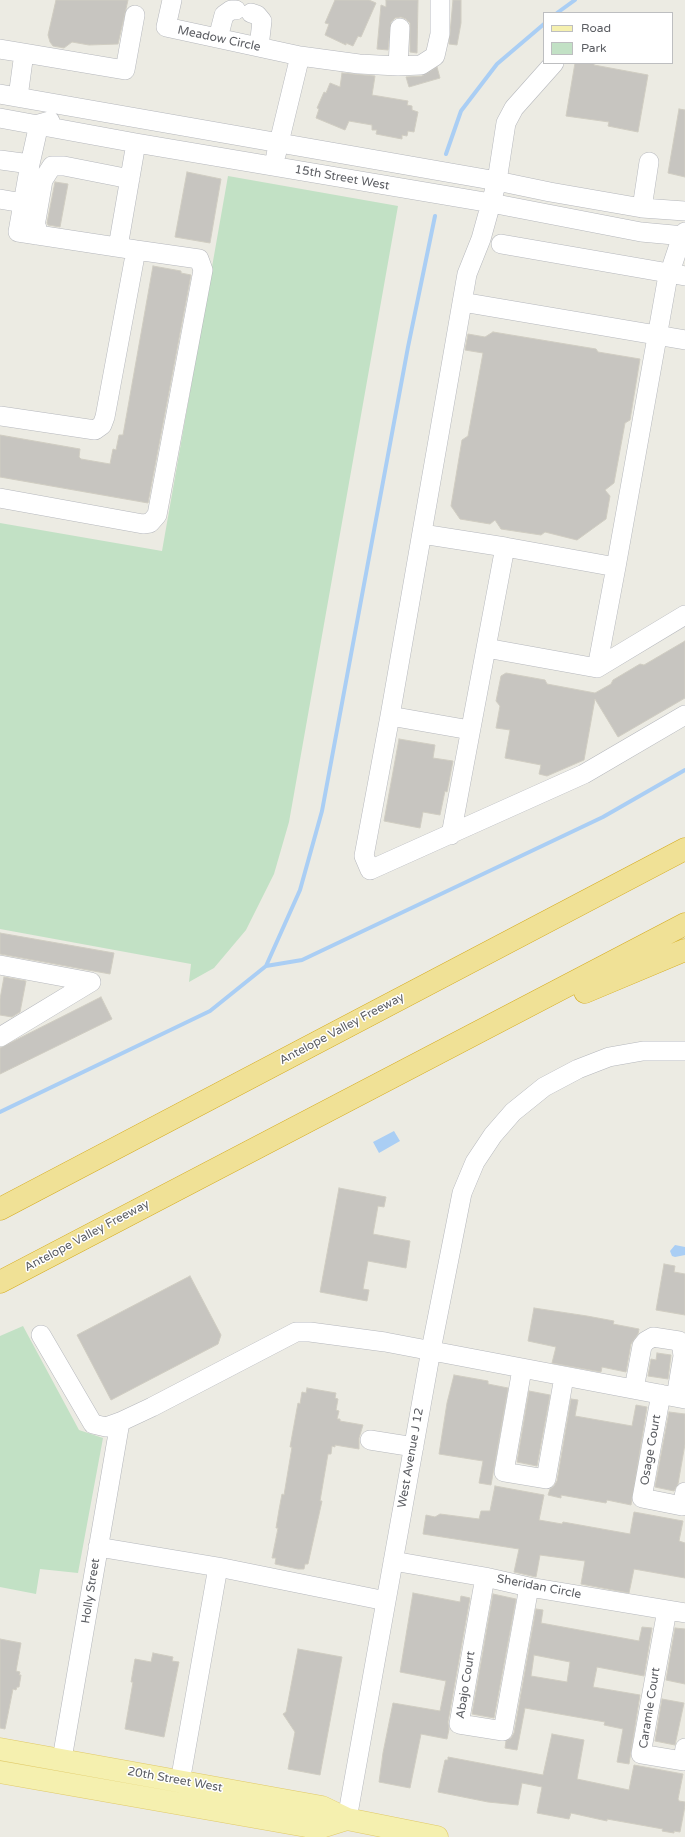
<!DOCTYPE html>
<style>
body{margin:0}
#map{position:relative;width:685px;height:1837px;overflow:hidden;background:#ecebe3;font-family:"Varela Round",sans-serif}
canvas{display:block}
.legend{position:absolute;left:543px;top:12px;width:130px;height:52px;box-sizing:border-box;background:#fff;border:1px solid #bdbec0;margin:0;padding:5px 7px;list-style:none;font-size:12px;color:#5b5d62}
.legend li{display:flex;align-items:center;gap:8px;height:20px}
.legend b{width:20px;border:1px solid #bdbec0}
</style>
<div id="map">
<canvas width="685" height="1837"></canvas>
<ul class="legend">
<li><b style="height:5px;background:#f5f0af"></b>Road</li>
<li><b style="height:11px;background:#c2e1c5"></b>Park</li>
</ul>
</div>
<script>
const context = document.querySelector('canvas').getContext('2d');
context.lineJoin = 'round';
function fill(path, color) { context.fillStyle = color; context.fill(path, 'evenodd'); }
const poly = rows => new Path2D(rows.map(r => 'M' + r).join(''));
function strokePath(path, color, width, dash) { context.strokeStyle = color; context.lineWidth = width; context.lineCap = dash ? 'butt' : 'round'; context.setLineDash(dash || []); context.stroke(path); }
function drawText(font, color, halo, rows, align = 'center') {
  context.font = font + ' "Varela Round",sans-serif'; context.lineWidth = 3; context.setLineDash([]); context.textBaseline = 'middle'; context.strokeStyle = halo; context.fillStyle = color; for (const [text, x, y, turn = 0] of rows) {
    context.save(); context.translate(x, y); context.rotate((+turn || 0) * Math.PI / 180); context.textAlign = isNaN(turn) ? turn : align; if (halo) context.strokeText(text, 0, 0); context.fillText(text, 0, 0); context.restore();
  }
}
fill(poly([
 [228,176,398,206,289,822,274,874,246,930,214,968,189,982,191,964,0,929,0,523,162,551],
 [23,1326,79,1430,103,1438,78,1573,40,1569,36,1594,0,1587,0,1336]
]), '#c2e1c5');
fill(poly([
 [394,1131,400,1141,379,1153,373,1142],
 [675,1245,685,1247,685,1255,675,1257,672,1256,670,1251]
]), '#aacef4');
strokePath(poly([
 [557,13,575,0],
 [446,154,461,111,497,64,544,24],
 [266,966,302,960,603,817,685,770],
 [0,1112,210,1011,266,966,300,890,322,811,408,347,435,216]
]), '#aacef4', 4);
const building = poly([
 [56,0,128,0,118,44,89,45,72,42,64,48,53,46,50,42,48,35,56,0],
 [335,0,369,0,376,3,361,37,358,36,353,46,346,43,346,45,325,35,329,24,325,23,335,0],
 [386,0,418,0,417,53,410,52,410,23,406,19,401,17,395,18,391,22,388,50,377,49,381,5,386,7,386,0],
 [453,0,461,0,461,23,457,45,449,44,453,0],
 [575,63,594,63,594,65,648,75,638,132,608,126,609,122,566,116,575,63],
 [437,67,440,78,409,87,406,77,422,76,437,67],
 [342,73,375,76,372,95,408,101,407,105,412,106,412,110,418,112,414,132,408,131,407,136,402,135,402,139,376,134,377,130,372,130,372,125,349,121,345,130,316,118,319,109,317,108,324,92,326,93,330,83,340,87,342,73],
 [679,109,685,110,685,177,668,173,679,109],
 [187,172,221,179,210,243,175,237,187,172],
 [55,182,68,184,60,227,48,225,47,223,55,182],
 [153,266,181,271,181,273,191,275,148,503,0,477,0,435,80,449,79,457,81,459,110,464,113,449,116,450,119,435,123,435,153,266],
 [493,332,596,349,598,352,640,359,630,420,625,423,614,483,605,490,610,496,606,519,577,540,545,532,541,535,501,529,495,520,490,524,460,519,451,506,462,440,468,436,483,353,465,350,468,334,485,337,493,332],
 [685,641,685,698,618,737,595,699,584,760,547,776,539,774,541,765,505,758,510,730,496,728,500,706,496,701,501,676,506,673,545,680,547,684,595,693,611,684,613,680,640,664,644,665,685,641],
 [399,739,435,745,433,758,453,761,447,792,445,791,440,815,423,812,420,828,384,821,399,739],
 [0,933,114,953,110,974,0,954,0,933],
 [4,977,26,981,20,1012,12,1017,0,1015,0,999,4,977],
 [101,997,112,1019,0,1074,0,1048,101,997],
 [339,1188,386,1197,384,1207,378,1206,373,1234,410,1241,406,1268,368,1261,363,1289,369,1290,367,1301,320,1292,339,1188],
 [664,1264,675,1266,674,1272,685,1274,685,1315,656,1310,664,1264],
 [190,1276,221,1335,218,1344,111,1400,77,1335,190,1276],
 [534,1308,587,1316,614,1321,613,1324,639,1329,638,1334,631,1344,626,1372,602,1367,601,1372,552,1363,556,1347,528,1341,534,1308],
 [657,1353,671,1355,668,1379,648,1376,651,1359,656,1360,657,1353],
 [454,1375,488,1381,488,1384,508,1388,491,1485,479,1483,483,1461,439,1454,447,1403,454,1375],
 [307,1388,336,1393,335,1398,338,1399,336,1410,339,1411,337,1419,340,1419,340,1421,363,1425,359,1438,359,1449,335,1445,335,1447,332,1446,331,1454,328,1454,320,1501,322,1501,308,1564,305,1564,304,1569,298,1569,275,1564,276,1558,272,1558,278,1528,276,1528,279,1510,282,1494,284,1495,292,1447,290,1447,298,1403,300,1404,302,1392,306,1393,307,1388],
 [529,1391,550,1395,537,1466,517,1462,529,1391],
 [571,1399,578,1400,575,1416,632,1426,636,1405,647,1407,631,1505,607,1500,606,1503,561,1495,561,1498,548,1495,550,1489,554,1486,557,1481,571,1399],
 [669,1412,685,1414,685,1444,678,1484,674,1491,655,1487,669,1412],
 [495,1486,544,1495,539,1520,562,1524,563,1522,630,1534,634,1512,683,1521,679,1541,685,1543,685,1578,634,1569,629,1593,581,1584,585,1561,540,1555,536,1577,514,1572,519,1549,423,1534,426,1515,435,1517,440,1514,479,1519,481,1511,490,1511,495,1486],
 [413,1593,460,1602,461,1596,470,1598,448,1722,449,1729,447,1739,421,1734,410,1788,379,1782,383,1753,393,1703,440,1711,446,1681,400,1672,413,1593],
 [493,1594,516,1599,494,1718,472,1714,493,1594],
 [536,1609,543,1610,541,1623,639,1641,642,1627,652,1628,644,1676,597,1667,593,1687,640,1695,629,1764,617,1762,623,1729,604,1725,605,1722,525,1708,517,1750,505,1748,506,1741,511,1738,514,1733,536,1609],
 [534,1655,570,1662,567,1682,531,1676,534,1655],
 [675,1628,685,1629,685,1684,666,1680,675,1628],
 [0,1639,21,1643,16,1671,20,1672,19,1675,21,1675,19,1687,17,1687,16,1690,13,1689,5,1729,0,1728,0,1639],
 [298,1649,342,1657,320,1775,288,1769,295,1732,283,1714,286,1712,298,1649],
 [153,1653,173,1657,172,1661,179,1662,164,1737,125,1729,133,1682,131,1682,135,1659,151,1662,153,1653],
 [662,1699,684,1703,675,1745,655,1741,662,1699],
 [552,1734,584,1740,577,1779,629,1790,634,1765,683,1774,678,1799,679,1801,685,1802,685,1806,680,1832,674,1831,674,1833,662,1831,663,1829,607,1819,607,1821,571,1813,569,1819,537,1813,542,1787,522,1783,518,1805,488,1802,438,1792,445,1760,448,1760,448,1757,543,1775,552,1734]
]);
fill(building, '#c7c5c0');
strokePath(building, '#d0cdc2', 1);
const minor = poly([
 [172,0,166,27,300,56],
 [251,13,257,15,262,21,259,47],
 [218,38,224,15,231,10,236,10],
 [0,49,24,53,18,97],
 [24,53,125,70,135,15],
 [554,63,514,108,506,123,497,181,491,203,481,239,467,274,390,716,364,856,370,870,584,774,685,715],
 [398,66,400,28],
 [0,94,497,181,550,192,642,208,685,211],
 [0,118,136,143,491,203,641,232,685,236],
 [276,155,300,56,359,64,398,66,421,65,435,56,440,34,440,0],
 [0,160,30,164],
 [0,199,23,203],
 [642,208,649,162],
 [36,235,37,228,35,226,43,180,52,166,64,166,130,179],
 [501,244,685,276],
 [118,247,136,143],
 [462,302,685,340],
 [0,416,95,430,102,425,105,417,136,250,18,232,30,164,39,124,50,121],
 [0,498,143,524,150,523,157,515,203,270,199,259,136,250],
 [422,534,505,547,486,648,597,668,685,615],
 [505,547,616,567,667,281,682,236,685,232],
 [597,668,616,567],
 [390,716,470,730],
 [451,835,486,648],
 [0,965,91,982,0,1037],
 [41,1335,93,1424,106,1427,120,1422,152,1407,296,1332,310,1332,385,1342,685,1399],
 [522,1369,504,1472,546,1479,564,1377],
 [634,1389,642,1346,646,1341,653,1337,679,1341,682,1348,683,1356,676,1397],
 [661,1394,642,1498,682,1506,685,1492],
 [370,1440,414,1447],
 [98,1547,218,1567,386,1601],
 [393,1561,485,1577,529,1587,685,1613],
 [485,1577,459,1724,503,1731,529,1587],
 [667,1610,641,1754,683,1761,685,1748],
 [62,1759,120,1422],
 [180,1782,218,1567],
 [347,1819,431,1350,462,1193,475,1162,493,1135,513,1112,544,1087,578,1069,609,1057,643,1051,685,1051]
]);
const major = poly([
 [0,1749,322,1807,347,1819,437,1837],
 [0,1772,318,1828,347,1819]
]);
const highway = poly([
 [585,992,685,950],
 [0,1209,685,849],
 [0,1282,685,924]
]);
strokePath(minor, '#b5b7bc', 20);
strokePath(major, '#e0c968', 23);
strokePath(highway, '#d4aa1b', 23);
strokePath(minor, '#fff', 19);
strokePath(major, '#f5f0af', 22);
strokePath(highway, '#f0e196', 22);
drawText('12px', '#5b5d62', '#fff', [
 ["Meadow Circle",219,39,12],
 ["15th Street West",342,178,10],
 ["Antelope Valley Freeway",342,1029,-28],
 ["Antelope Valley Freeway",87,1236,-28],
 ["Osage Court",651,1450,-80],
 ["West Avenue J 12",411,1458,-80],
 ["Sheridan Circle",539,1587,11],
 ["Holly Street",91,1591,-81],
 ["Abajo Court",466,1685,-81],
 ["Caramle Court",650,1708,-81],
 ["20th Street West",175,1780,10]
]);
</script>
